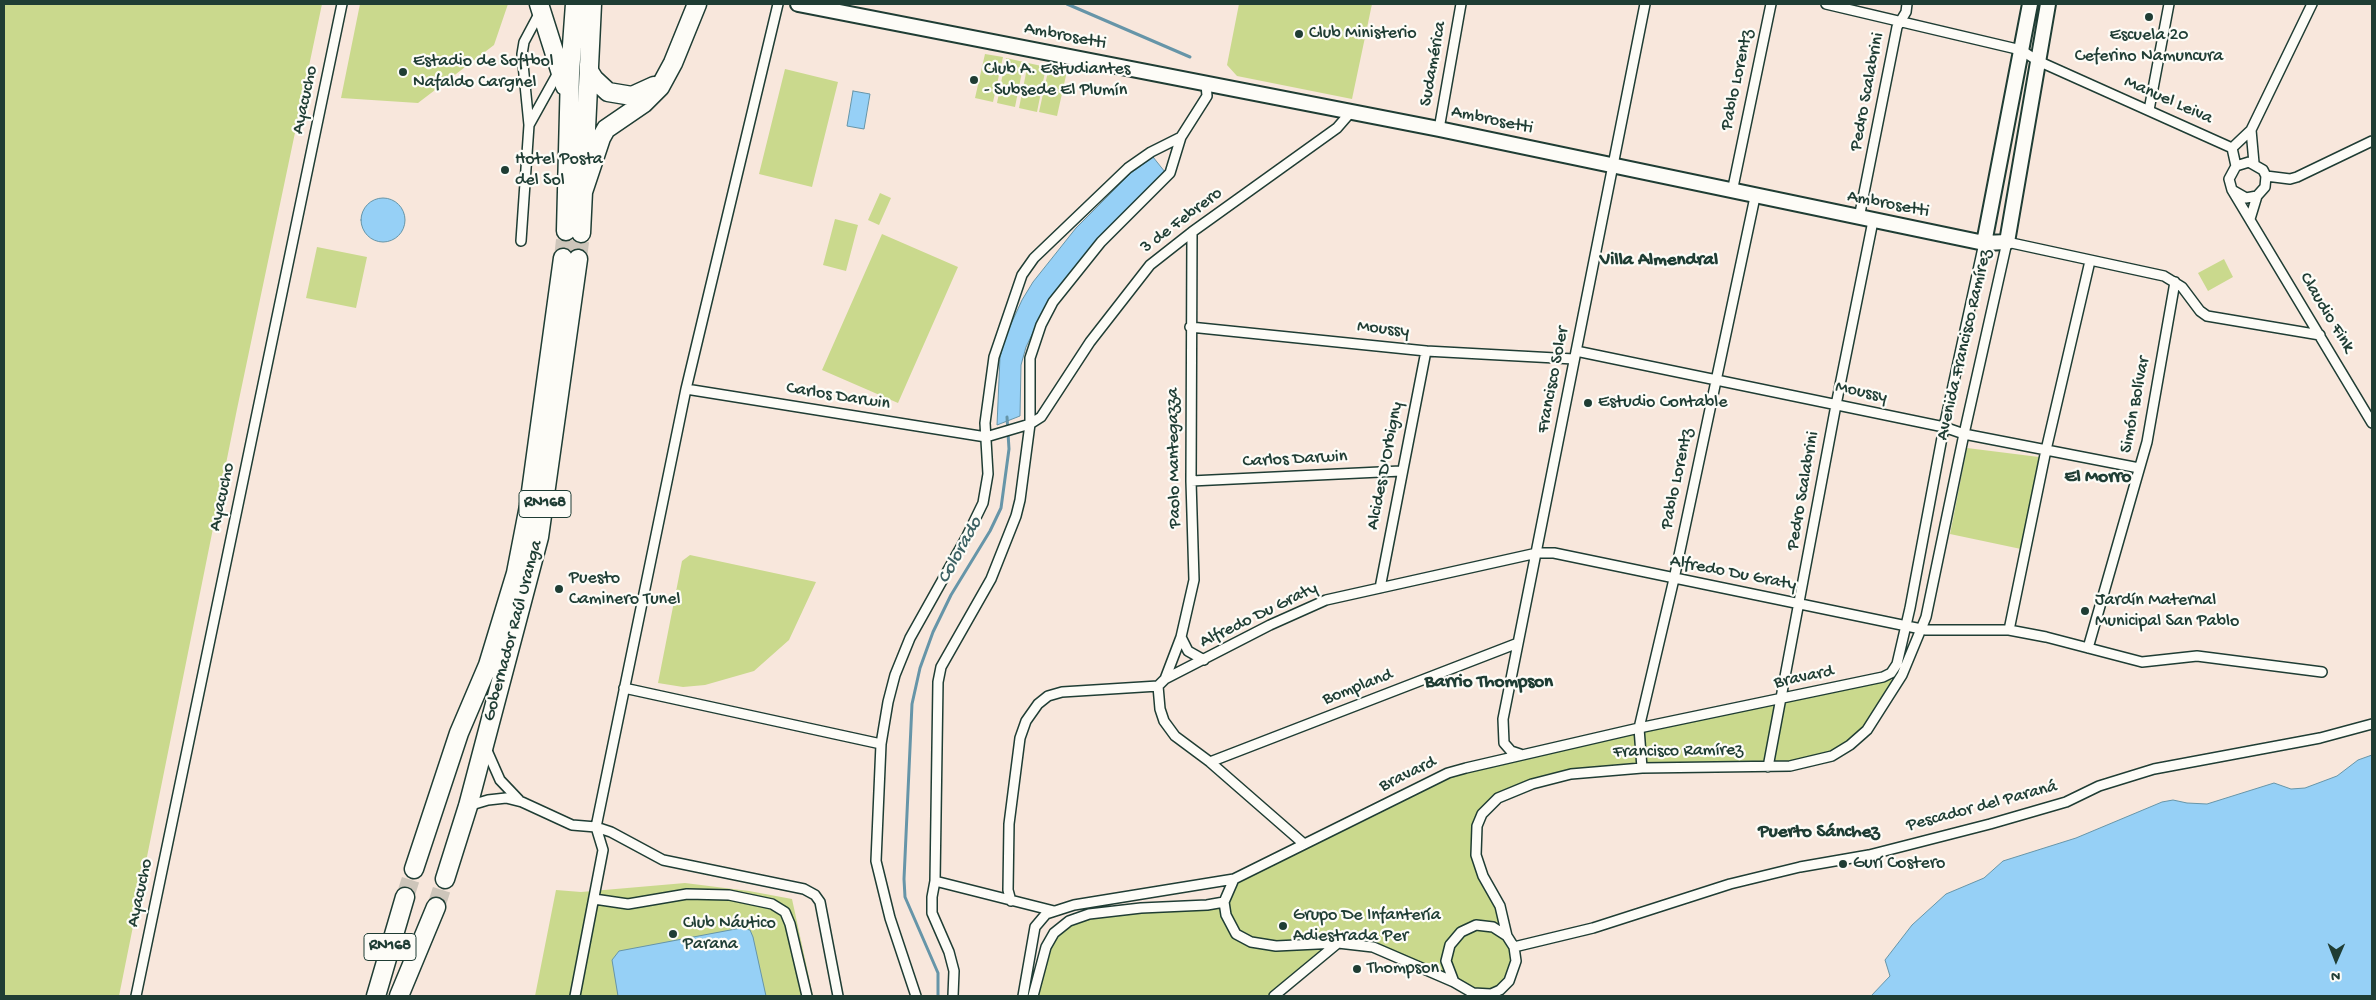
<!DOCTYPE html>
<meta charset="utf-8">
<style>
body{margin:0}
#map{position:relative;width:2376px;height:1000px;overflow:hidden;background:#f8e7dc;font-family:"Gochi Hand",sans-serif}
canvas{display:block}
.frame{position:absolute;inset:0;border:5px solid #1f3d34;pointer-events:none}
.north{position:absolute;left:2311px;top:935px;width:50px;height:50px;-webkit-text-stroke:4px #fdfcf7;paint-order:stroke;rotate:181deg;font-size:14px;font-weight:700;line-height:20px;text-align:center;color:#1f3d34}
.north::after{content:'';display:block;margin:auto;width:18px;height:22px;background:#1f3d34;clip-path:polygon(50% 0,100% 100%,50% 72%,0 100%)}
</style>
<div id="map">
<canvas width="2376" height="1000"></canvas>
<div class="frame"></div>
<div class="north">N</div>
</div>
<script>
const context = document.querySelector('canvas').getContext('2d');
context.lineJoin = 'round';
function fill(path, color) { context.fillStyle = color; context.fill(path, 'evenodd'); }
const poly = rows => new Path2D(rows.map(r => 'M' + r).join(''));
function strokePath(path, color, width, dash) { context.strokeStyle = color; context.lineWidth = width; context.lineCap = dash ? 'butt' : 'round'; context.setLineDash(dash || []); context.stroke(path); }
function drawText(font, color, halo, rows, align = 'center') {
  context.font = font + ' "Gochi Hand",sans-serif'; context.lineWidth = 4.5; context.setLineDash([]); context.textBaseline = 'middle'; context.strokeStyle = halo; context.fillStyle = color; for (const [text, x, y, turn = 0] of rows) {
    context.save(); context.translate(x, y); context.rotate((+turn || 0) * Math.PI / 180); context.textAlign = isNaN(turn) ? turn : align; if (halo) context.strokeText(text, 0, 0); context.fillText(text, 0, 0); context.restore();
  }
}
fill(poly([
 [4,4,322,4,237,409,119,996,4,996],
 [360,4,508,4,494,45,418,103,341,98],
 [1239,4,1372,4,1352,99,1237,76,1227,65],
 [985,54,1003,57,993,102,975,98],
 [1006,58,1024,62,1015,107,997,103],
 [1028,63,1046,67,1037,112,1019,108],
 [1049,67,1067,71,1057,116,1039,112],
 [785,69,838,82,812,187,759,174],
 [880,193,891,198,879,225,868,220],
 [835,219,858,225,846,271,823,265],
 [882,234,958,267,898,403,822,370],
 [317,247,367,257,356,308,306,298],
 [2224,259,2233,277,2208,291,2198,273],
 [1967,448,2039,457,2021,549,1950,534],
 [690,555,816,582,789,640,754,671,705,685,683,687,658,683,682,561],
 [1883,677,1892,680,1894,688,1867,730,1813,763,1598,771,1512,791,1482,814,1476,855,1514,947,1509,981,1481,995,1373,947,1338,943,1274,996,1033,996,1054,933,1089,914,1224,902,1234,879,1448,773],
 [685,883,749,891,792,899,813,996,535,996,556,890,581,892]
]), '#cad98d');
const water = poly([
 [853,91,870,94,864,129,847,126,853,91],
 [1153,157,1165,172,1097,239,1049,299,1026,347,1021,365,1020,416,997,425,1000,357,1006,335,1022,300,1033,282,1076,228,1131,173,1153,157],
 '361 220a22 22 0 1 1 44 0a22 22 0 1 1-44 0Z',
 [2372,755,2372,996,1871,996,1890,976,1885,960,1912,925,1946,894,1984,878,2003,861,2076,838,2162,802,2173,800,2187,803,2207,804,2274,783,2291,789,2305,788,2337,776,2358,760,2372,755],
 [741,928,750,930,753,937,766,996,618,996,612,960,619,951,741,928]
]);
fill(water, '#96d0f6');
strokePath(water, '#6695a8', 1);
strokePath(poly([
 [1067,4,1190,57],
 [938,996,938,973,905,897,904,879,912,704,920,668,933,632,951,595,990,531,1001,508,1009,449,1007,417]
]), '#6695a8', 3);
strokePath(poly([
 [563,258,566,231],
 [578,259,581,233],
 [405,897,414,869],
 [436,907,445,879]
]), '#cdc5ba', 18, [18, 9]);
const street = poly([
 [1826,4,2021,50,2038,61,2232,148,2236,166],
 [2149,110,2169,4],
 [529,125,559,71],
 [1439,129,1461,4],
 [2232,148,2251,130],
 [2254,163,2251,130,2312,4],
 [2266,176,2290,179,2297,177,2372,141],
 [2232,190,2246,198,2257,196,2265,187,2266,176,2263,170,2249,162,2236,166,2229,179,2232,190,2372,423],
 [1732,192,1771,4],
 [1859,218,1897,27,1906,12,1907,4],
 [2250,219,2257,196],
 [521,241,529,125,522,54,524,42,540,12],
 [1190,327,1426,351,1574,359],
 [1576,351,1944,427,1964,434,2139,468],
 [686,389,986,437,1030,424,1041,417,1090,342,1150,265,1192,232,1337,128,1350,113],
 [1191,481,1401,471],
 [1380,588,1426,351],
 [2009,630,2046,450,2090,261],
 [1181,637,1188,651,1204,660],
 [2088,648,2147,442,2175,282],
 [1165,679,1181,637,1194,580,1191,481,1192,232],
 [1158,686,1165,679,1270,625,1326,600,1537,553,1554,553,1926,630,2009,630,2046,637,2142,662,2197,656,2322,672],
 [1158,686,1160,709,1164,721,1175,736,1210,762,1304,844],
 [624,688,881,744],
 [485,746,500,780,519,800],
 [1520,754,1511,751,1504,743,1503,719,1645,4],
 [1210,762,1518,643],
 [1768,767,1836,405,1873,221],
 [1642,768,1639,728,1674,579,1755,197],
 [468,806,488,800,506,798,522,802,572,825,596,827,611,832,663,860,804,889,815,895,820,902,838,996],
 [1234,879,1224,902,1226,915,1236,934,1251,942,1276,946,1338,943,1373,947,1454,982,1473,993,1491,994,1500,990,1509,981,1516,961,1514,947,1507,936,1500,906,1483,876,1476,855,1477,826,1482,814,1498,798,1532,784,1571,774,1642,768,1790,766,1832,756,1850,745,1867,730,1902,675,1926,617,1964,434,2007,242,2164,276,2182,287,2200,311,2207,316,2320,335],
 [935,881,1054,911],
 [594,899,628,904,687,894,729,895,772,904,785,912,790,924,807,996],
 [1011,901,1008,890,1009,824,1020,738,1026,721,1038,704,1048,696,1062,692,1158,686],
 [1514,947,1593,928,1730,884,1800,867,1869,855,1990,824,2066,802,2099,786,2154,769,2320,738,2372,724],
 [1454,982,1446,961,1450,945,1461,932,1476,925,1493,927,1507,936],
 [136,996,342,4],
 [575,996,603,850,596,827,686,389,778,4],
 [916,996,890,918,876,861,881,744,888,702,895,675,910,638,966,538,983,503,988,474,985,423,994,357,1022,275,1034,258,1128,168,1151,152,1181,137],
 [953,996,954,971,949,952,932,913,932,897,935,881,938,682,941,667,991,579,1016,516,1020,500,1030,424,1030,358,1041,325,1053,302,1101,242,1170,173,1181,137,1207,96,1206,84],
 [1023,996,1035,927,1046,914,1074,905,1234,879,1448,773,1466,768,1639,728,1883,677,1891,673,1897,664,1910,608,1944,427,1984,243],
 [1033,996,1046,947,1054,933,1069,921,1089,914,1141,908,1207,905,1224,902],
 [1274,996,1338,943]
]);
const secondary = poly([
 [798,4,1439,129,1984,243,2007,242,2048,4],
 [1984,243,2030,4]
]);
const highway = poly([
 [539,4,565,86],
 [589,64,589,71,594,79,608,92,632,96,654,86],
 [582,195,601,138,606,129,644,103,660,87,673,63,697,4],
 [566,231,570,73,575,4],
 [581,233,592,4],
 [414,869,459,733,488,665,516,573,529,506,563,258],
 [445,879,468,806,539,537,578,259],
 [376,996,405,897],
 [399,996,436,907]
]);
strokePath(street, '#1f3d34', 12);
strokePath(secondary, '#1f3d34', 18);
strokePath(highway, '#1f3d34', 21);
strokePath(street, '#fdfcf7', 9);
strokePath(secondary, '#fdfcf7', 14);
strokePath(highway, '#fdfcf7', 18);
for (const [x, y, r, color] of [
 [2149,17,5,"#1f3d34"],
 [1299,34,5,"#1f3d34"],
 [403,72,5,"#1f3d34"],
 [974,80,5,"#1f3d34"],
 [505,170,5,"#1f3d34"],
 [1588,403,5,"#1f3d34"],
 [559,589,5,"#1f3d34"],
 [2085,611,5,"#1f3d34"],
 [1843,864,5,"#1f3d34"],
 [1283,926,5,"#1f3d34"],
 [673,934,5,"#1f3d34"],
 [1357,969,5,"#1f3d34"]
]) { const dot = new Path2D(); dot.arc(x, y, r, 0, 2 * Math.PI); context.fillStyle = color; context.fill(dot); strokePath(dot, '#fdfcf7', 2); }
for (const [x, y, w] of [
 [545,504,52],
 [390,947,52]
]) { const box = new Path2D(); box.roundRect(x - w / 2, y - 13.5, w, 27, 4); context.fillStyle = '#fdfcf7'; context.fill(box); strokePath(box, '#1f3d34', 1); }
drawText('bold 16px', '#1f3d34', null, [
 ["RN168",545,504],
 ["RN168",390,947]
]);
drawText('18px', '#1f3d34', '#fdfcf7', [
 ["Club Ministerio",1309,34],
 ["Escuela 20",2149,36,"center"],
 ["Ceferino Namuncura",2149,57,"center"],
 ["Estadio de Softbol",413,62],
 ["Nafaldo Cargnel",413,83],
 ["Club A. Estudiantes",984,70],
 ["- Subsede El Plumín",984,91],
 ["Hotel Posta",515,160],
 ["del Sol",515,181],
 ["Estudio Contable",1598,403],
 ["Puesto",569,579],
 ["Caminero Tunel",569,600],
 ["Jardín Maternal",2095,601],
 ["Municipal San Pablo",2095,622],
 ["Gurí Costero",1853,864],
 ["Grupo De Infantería",1293,916],
 ["Adiestrada Per",1293,937],
 ["Club Náutico",683,924],
 ["Parana",683,945],
 ["Thompson",1367,969]
], 'left');
drawText('18px', '#1f3d34', '#fdfcf7', [
 ["Ambrosetti",1065,37,11],
 ["Sudamérica",1434,64,-80],
 ["Pablo Lorentz",1738,80,-78],
 ["Pedro Scalabrini",1868,92,-79],
 ["Ayacucho",306,100,-78],
 ["Manuel Leiva",2168,101,24],
 ["Ambrosetti",1492,121,12],
 ["Ambrosetti",1888,205,11],
 ["3 de Febrero",1182,221,-37],
 ["Claudio Fink",2326,313,59],
 ["Moussy",1383,330,6],
 ["Avenida Francisco Ramírez",1965,345,-77],
 ["Francisco Soler",1554,380,-79],
 ["Moussy",1861,393,12],
 ["Carlos Darwin",838,397,9],
 ["Simón Bolívar",2136,405,-79],
 ["Paolo Mantegazza",1175,458,-91],
 ["Carlos Darwin",1295,460,-3],
 ["Alcides D'Orbigny",1386,466,-79],
 ["Pablo Lorentz",1678,479,-78],
 ["Pedro Scalabrini",1804,491,-80],
 ["Ayacucho",223,497,-78],
 ["Alfredo Du Graty",1733,574,11],
 ["Alfredo Du Graty",1259,616,-26],
 ["Gobernador Raúl Uranga",514,631,-75],
 ["Bravard",1804,678,-12],
 ["Bompland",1358,688,-21],
 ["Francisco Ramírez",1678,752,-1],
 ["Bravard",1408,775,-26],
 ["Pescador del Paraná",1982,807,-15],
 ["Ayacucho",141,893,-78]
]);
drawText('bold 19px', '#1f3d34', '#fdfcf7', [
 ["Villa Almendral",1659,261],
 ["El Morro",2098,478],
 ["Barrio Thompson",1489,683],
 ["Puerto Sánchez",1819,833]
]);
drawText('italic 19px', '#3d6264', '#fdfcf7', [
 ["Colorado",961,551,-61]
]);
</script>
